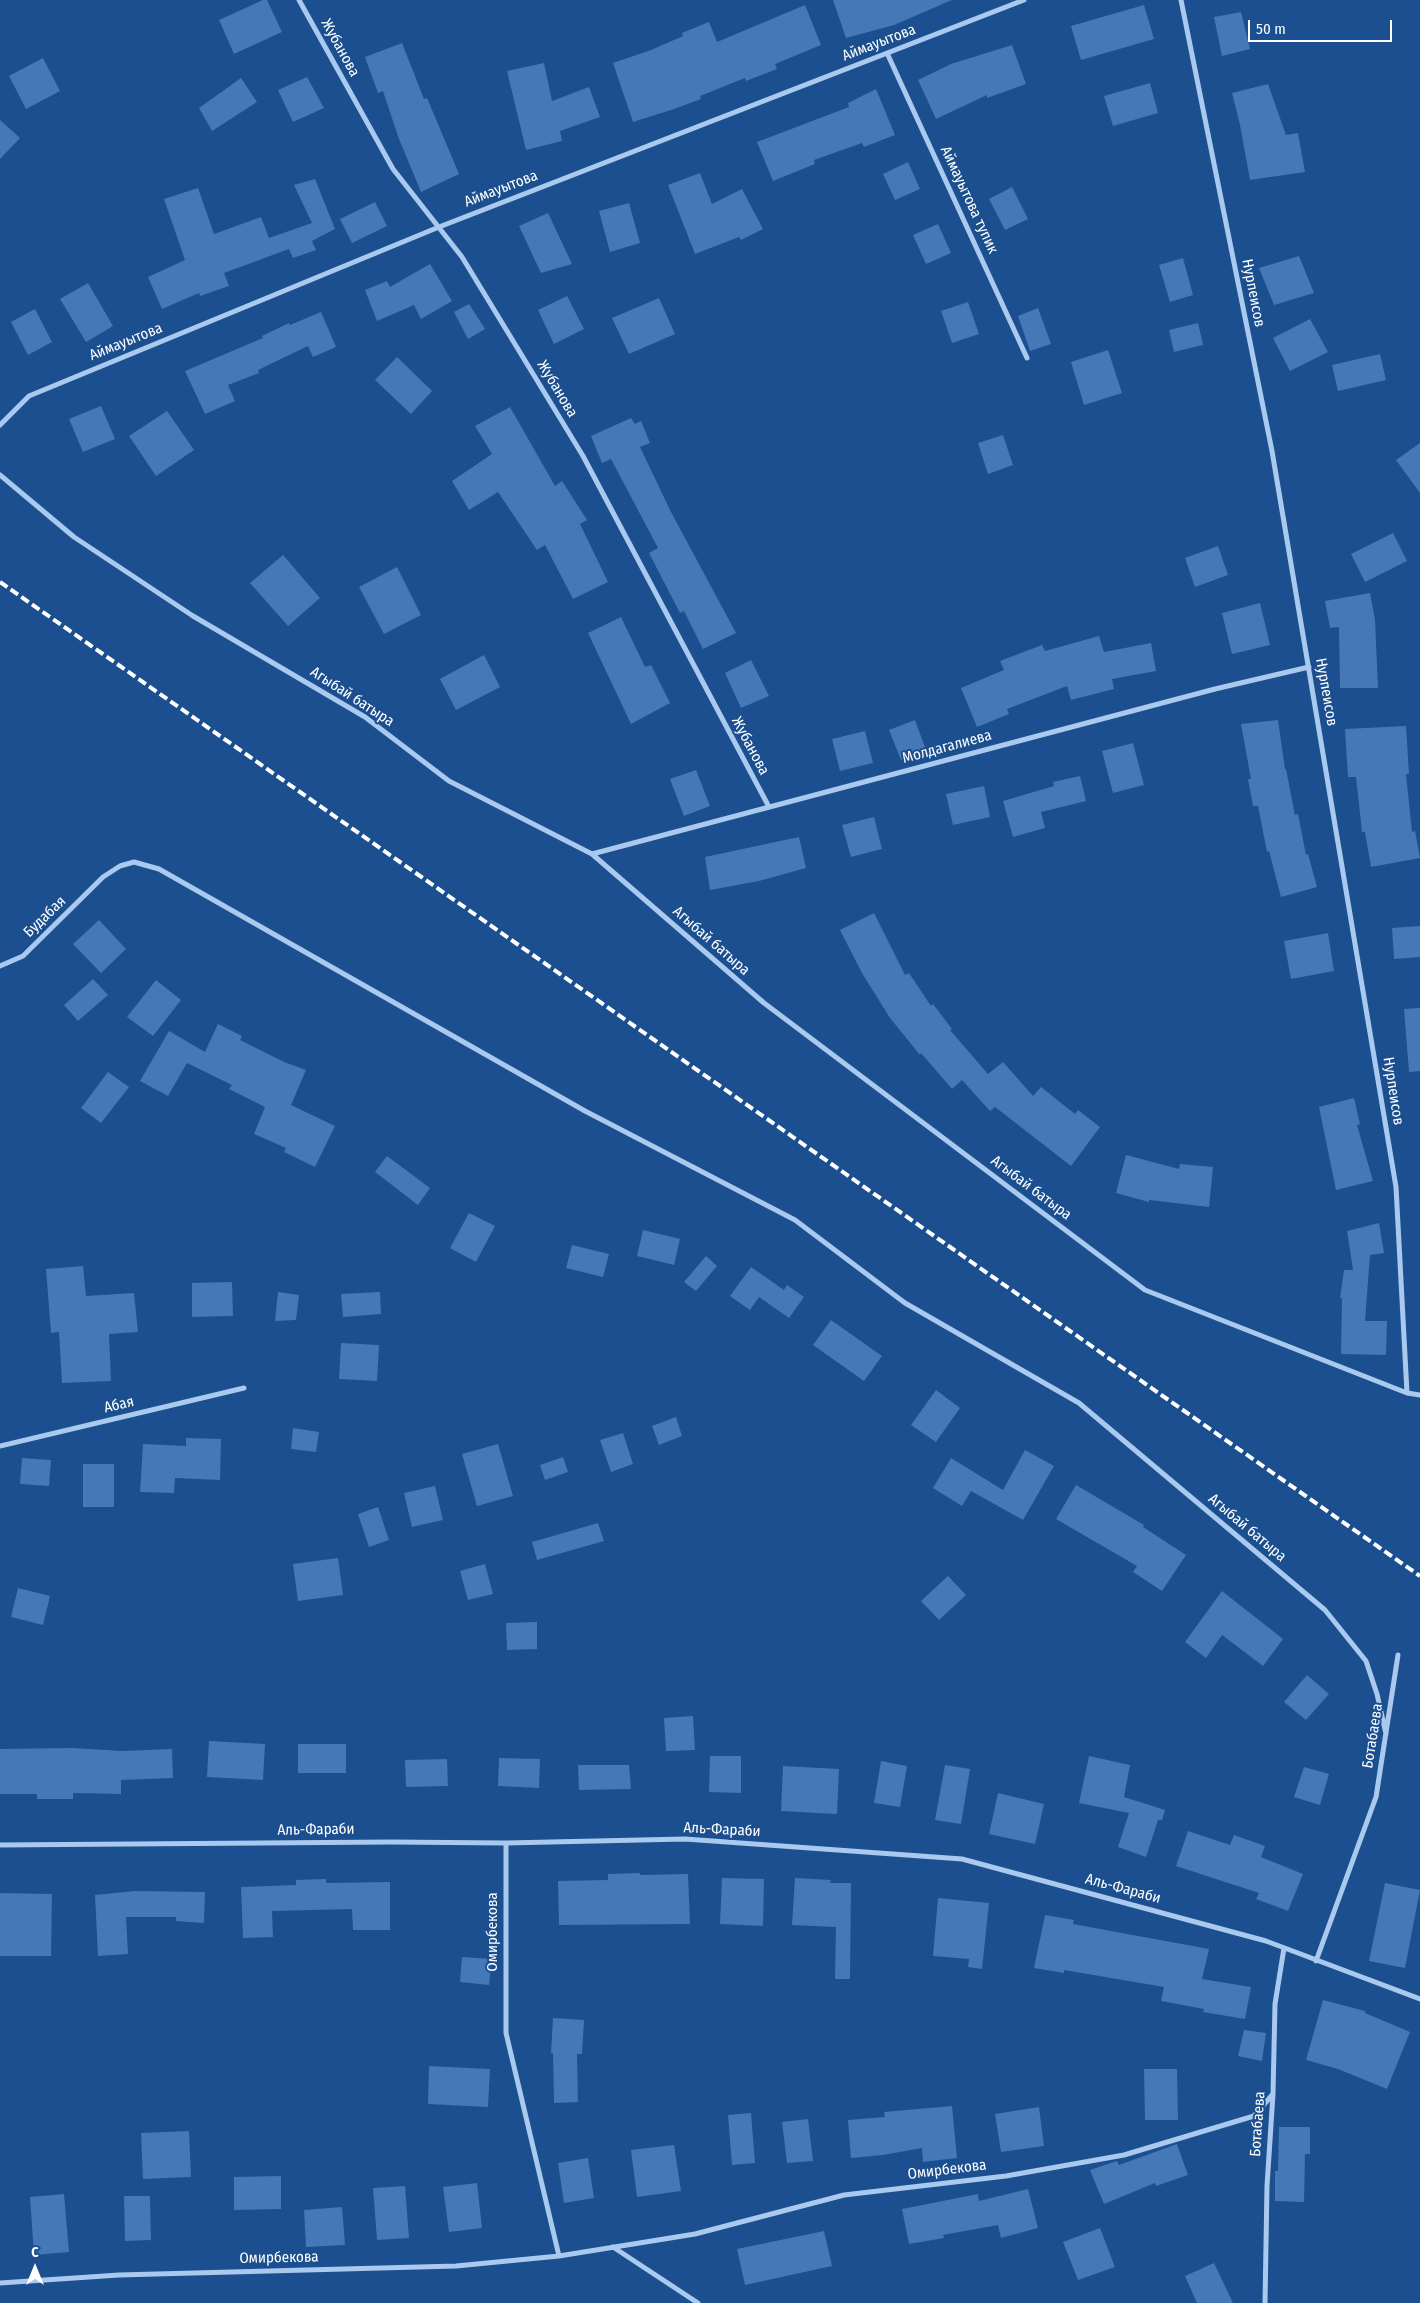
<!DOCTYPE html>
<meta charset="utf-8">
<style>
body{margin:0}
#map{position:relative;width:1420px;height:2303px;overflow:hidden;background:#1b4f8f;font-family:"Fira Sans Condensed",sans-serif}
canvas{display:block}
.north{position:absolute;left:10px;top:2243px;width:50px;height:50px;-webkit-text-stroke:4px #1b4f8f;paint-order:stroke;rotate:0deg;font-size:14px;font-weight:700;line-height:20px;text-align:center;color:#fff}
.north::after{content:'';display:block;margin:auto;width:18px;height:22px;background:#fff;clip-path:polygon(50% 0,100% 100%,50% 72%,0 100%)}
.scale{position:absolute;left:1248px;top:20px;width:144px;height:22px;box-sizing:border-box;border:2px solid #fff;border-top:0;padding-left:6px;font-size:15px;line-height:18px;white-space:nowrap;color:#fff;-webkit-text-stroke:4px #1b4f8f;paint-order:stroke}
</style>
<div id="map">
<canvas width="1420" height="2303"></canvas>
<div class="north">С</div>
<div class="scale">50 m</div>
</div>
<script>
const context = document.querySelector('canvas').getContext('2d');
context.lineJoin = 'round';
function fill(path, color) { context.fillStyle = color; context.fill(path, 'evenodd'); }
const poly = rows => new Path2D(rows.map(r => 'M' + r).join(''));
function strokePath(path, color, width, dash) { context.strokeStyle = color; context.lineWidth = width; context.lineCap = dash ? 'butt' : 'round'; context.setLineDash(dash || []); context.stroke(path); }
function drawText(font, color, halo, rows, align = 'center') {
  context.font = font + ' "Fira Sans Condensed",sans-serif'; context.lineWidth = 4; context.setLineDash([]); context.textBaseline = 'middle'; context.strokeStyle = halo; context.fillStyle = color; for (const [text, x, y, turn = 0] of rows) {
    context.save(); context.translate(x, y); context.rotate((+turn || 0) * Math.PI / 180); context.textAlign = isNaN(turn) ? turn : align; if (halo) context.strokeText(text, 0, 0); context.fillText(text, 0, 0); context.restore();
  }
}
fill(poly([
 [263,0,267,0,282,32,234,54,219,20],
 [833,0,952,0,894,25,846,38],
 [805,5,821,45,775,64,777,69,746,81,745,78,700,96,701,99,674,109,633,122,613,63,651,50,683,36,682,33,709,22,717,42],
 [1144,5,1154,39,1081,60,1071,26],
 [1241,12,1250,49,1222,56,1214,17],
 [402,43,424,99,427,98,459,174,421,192,399,139,383,91,378,93,365,57],
 [1012,45,1026,84,987,98,987,95,936,119,918,80,951,64],
 [43,58,60,91,26,109,9,76],
 [544,63,552,101,589,87,600,117,560,131,562,141,526,150,507,71],
 [307,77,324,108,293,122,278,90],
 [241,78,257,102,212,131,199,108],
 [1150,83,1158,113,1113,126,1104,96],
 [1268,84,1286,135,1298,133,1305,172,1250,180,1240,125,1232,93],
 [876,89,895,135,864,147,862,143,814,160,815,164,773,181,757,142,849,107,848,103],
 [0,120,20,138,0,159],
 [908,162,920,189,895,200,883,174],
 [700,173,712,204,742,189,763,229,741,240,739,237,695,254,668,185],
 [315,179,335,229,312,241,316,250,293,258,289,249,224,273,229,286,200,296,199,293,162,309,148,277,185,260,164,199,198,188,214,234,261,217,269,238,312,223,294,185],
 [1012,187,1028,219,1005,230,989,199],
 [375,202,387,226,352,243,340,219],
 [629,203,640,243,610,252,599,211],
 [548,213,572,264,541,273,519,226],
 [938,224,951,253,926,264,913,235],
 [1299,256,1314,293,1274,305,1259,268],
 [1183,258,1193,295,1170,302,1159,265],
 [430,264,452,301,421,319,414,305,377,321,365,290,387,281,390,287],
 [88,283,113,326,86,342,60,299],
 [567,296,584,329,554,344,538,310],
 [659,298,675,334,629,354,612,318],
 [968,302,979,334,952,343,941,311],
 [469,304,485,329,468,339,454,312],
 [1038,308,1051,344,1030,351,1018,316],
 [35,309,52,342,28,355,11,322],
 [321,312,336,347,313,357,308,346,258,370,259,373,228,385,235,401,205,414,185,371,263,338,262,336,289,323,290,325],
 [1310,319,1328,352,1290,371,1273,338],
 [1198,323,1203,345,1174,352,1169,330],
 [1108,350,1122,393,1084,405,1071,362],
 [1380,354,1386,380,1338,391,1332,365],
 [397,357,432,391,411,414,375,380],
 [101,406,115,439,83,452,69,419],
 [510,407,555,486,562,481,587,520,580,524,608,582,573,599,545,545,537,550,498,492,469,510,452,481,492,454,475,426],
 [167,411,194,450,156,476,129,436],
 [631,418,635,424,641,421,650,443,640,447,671,512,736,633,703,649,684,611,680,613,649,553,658,548,611,459,602,463,591,436],
 [1003,435,1013,465,988,474,978,443],
 [1420,443,1420,493,1396,460],
 [1393,533,1407,561,1365,582,1351,554],
 [1218,546,1228,575,1195,587,1185,558],
 [283,555,320,598,288,626,250,583],
 [397,567,421,615,384,634,359,587],
 [1370,593,1375,620,1378,688,1340,688,1339,627,1330,628,1325,601],
 [1260,603,1270,645,1232,654,1222,613],
 [621,617,645,667,651,665,670,703,631,724,588,633],
 [1099,636,1104,652,1151,643,1156,671,1112,679,1114,689,1071,700,1067,686,1007,709,1009,714,977,727,961,688,1004,670,1000,661,1042,645,1045,651],
 [484,655,500,687,456,710,440,679],
 [751,660,769,696,741,708,725,673],
 [915,720,926,750,901,760,889,730],
 [1278,720,1285,769,1286,769,1295,815,1298,814,1306,855,1308,854,1317,887,1281,897,1269,851,1267,852,1258,806,1253,806,1248,779,1251,779,1241,724],
 [1406,726,1409,774,1406,774,1412,832,1415,831,1420,858,1371,867,1365,832,1362,832,1356,777,1348,777,1345,729],
 [865,731,873,763,840,771,832,739],
 [1133,743,1144,785,1113,793,1102,751],
 [696,770,710,806,684,816,670,779],
 [1080,776,1086,801,1041,812,1045,828,1013,837,1003,801,1054,786,1053,782],
 [984,786,990,817,953,825,946,794],
 [874,817,882,849,851,857,842,825],
 [799,837,806,868,759,881,710,890,705,857],
 [874,913,905,975,909,973,931,1006,933,1004,952,1029,950,1030,988,1074,1003,1062,1033,1096,1041,1087,1075,1114,1078,1110,1100,1127,1071,1166,995,1107,990,1111,962,1080,952,1089,921,1053,920,1055,890,1018,862,973,840,930],
 [99,920,126,949,101,973,73,944],
 [1420,926,1420,957,1394,959,1392,928],
 [1328,933,1334,971,1291,979,1284,941],
 [93,979,108,995,78,1021,64,1005],
 [156,980,181,1000,153,1036,127,1017],
 [1420,1008,1420,1071,1409,1072,1404,1009],
 [218,1024,242,1036,240,1040,284,1062,306,1070,291,1105,335,1126,315,1167,284,1152,286,1148,254,1134,265,1107,229,1089,232,1085,187,1063,168,1096,140,1081,169,1031,205,1052],
 [108,1072,129,1087,101,1123,81,1108],
 [1354,1098,1360,1124,1357,1125,1373,1181,1336,1190,1319,1107],
 [1126,1155,1179,1169,1180,1164,1213,1167,1209,1207,1149,1200,1149,1202,1116,1193],
 [387,1156,430,1188,418,1205,375,1172],
 [469,1213,495,1226,476,1262,450,1248],
 [1379,1223,1384,1253,1370,1255,1365,1321,1387,1321,1386,1355,1341,1354,1342,1298,1340,1298,1344,1270,1353,1270,1347,1231],
 [643,1230,680,1239,674,1265,637,1256],
 [572,1245,609,1254,603,1277,566,1268],
 [706,1256,717,1266,696,1291,684,1282],
 [83,1266,86,1296,134,1293,138,1332,109,1334,111,1381,62,1383,59,1332,51,1333,46,1269],
 [751,1267,784,1290,787,1285,804,1297,789,1318,759,1297,750,1310,730,1296],
 [232,1282,233,1316,192,1317,192,1283],
 [278,1292,299,1295,296,1320,275,1321],
 [380,1292,381,1314,343,1317,341,1294],
 [831,1320,882,1356,864,1381,813,1345],
 [341,1343,379,1345,377,1381,339,1379],
 [936,1390,960,1408,936,1442,911,1425],
 [676,1417,682,1436,659,1445,652,1426],
 [293,1428,319,1432,316,1452,291,1449],
 [623,1433,633,1464,611,1472,600,1440],
 [186,1438,221,1439,220,1480,175,1478,174,1493,140,1492,143,1444,186,1446],
 [498,1444,513,1496,477,1506,462,1454],
 [1025,1450,1054,1466,1023,1520,971,1491,962,1506,933,1488,951,1458,1003,1490],
 [563,1457,568,1472,545,1480,540,1465],
 [22,1458,51,1460,49,1486,20,1484],
 [83,1464,114,1464,114,1507,83,1507],
 [1076,1485,1144,1525,1143,1527,1186,1555,1162,1591,1133,1572,1137,1566,1056,1519],
 [435,1486,443,1520,412,1527,404,1493],
 [378,1507,389,1540,369,1547,358,1514],
 [598,1523,604,1541,537,1560,532,1542],
 [338,1558,343,1595,298,1601,293,1564],
 [485,1564,493,1594,468,1600,460,1571],
 [948,1576,966,1595,939,1620,921,1601],
 [18,1588,50,1596,43,1625,11,1617],
 [1222,1591,1283,1639,1263,1666,1222,1635,1206,1658,1185,1642],
 [537,1622,537,1649,507,1650,506,1623],
 [1307,1675,1329,1694,1306,1720,1284,1702],
 [693,1716,695,1750,666,1751,664,1718],
 [209,1741,265,1744,263,1780,207,1777],
 [298,1744,346,1744,346,1773,298,1773],
 [73,1748,122,1751,172,1749,173,1778,121,1780,121,1794,73,1793,73,1799,37,1799,37,1794,0,1794,0,1749],
 [710,1756,741,1756,741,1793,709,1792],
 [1089,1756,1130,1765,1124,1797,1165,1810,1162,1820,1158,1820,1146,1857,1118,1847,1129,1813,1079,1803],
 [499,1758,540,1759,539,1788,498,1786],
 [447,1759,448,1786,406,1787,405,1760],
 [881,1761,907,1766,900,1807,874,1803],
 [578,1765,629,1765,631,1789,579,1790],
 [945,1765,970,1769,961,1824,935,1820],
 [783,1766,839,1769,837,1814,781,1811],
 [1304,1767,1329,1774,1320,1805,1294,1797],
 [998,1793,1044,1804,1035,1844,989,1834],
 [1188,1831,1230,1845,1234,1835,1265,1846,1261,1857,1303,1874,1288,1911,1256,1899,1259,1893,1176,1866],
 [640,1873,640,1875,688,1874,690,1924,559,1925,558,1881,608,1880,608,1874],
 [722,1878,764,1879,763,1926,720,1924],
 [795,1878,831,1880,830,1883,851,1883,850,1979,835,1979,836,1927,792,1925],
 [326,1879,326,1883,390,1882,390,1930,353,1930,352,1909,272,1911,273,1937,243,1938,241,1887,296,1885,296,1880],
 [1385,1883,1420,1890,1405,1968,1369,1961],
 [135,1891,205,1892,204,1923,176,1921,176,1917,126,1917,128,1954,98,1956,95,1895],
 [0,1893,52,1894,51,1956,0,1956],
 [938,1898,989,1903,982,1969,968,1967,969,1959,933,1956],
 [1045,1915,1074,1920,1073,1924,1209,1949,1202,1979,1251,1987,1245,2019,1203,2012,1204,2009,1161,2001,1164,1987,1064,1970,1064,1973,1034,1968],
 [462,1957,492,1959,489,1985,460,1982],
 [1323,2000,1365,2011,1365,2013,1410,2032,1387,2089,1338,2069,1306,2060],
 [553,2018,584,2020,582,2054,577,2054,578,2102,554,2103,553,2053,551,2053],
 [1244,2030,1266,2033,1262,2061,1238,2056],
 [429,2066,490,2069,488,2107,428,2104],
 [1144,2069,1177,2069,1178,2120,1145,2120],
 [952,2106,957,2158,923,2162,922,2148,883,2155,851,2158,848,2120,885,2117,884,2112],
 [1039,2107,1044,2146,1001,2152,995,2114],
 [751,2113,755,2163,732,2165,728,2115],
 [808,2119,813,2161,787,2163,782,2122],
 [1279,2127,1310,2127,1310,2154,1305,2154,1304,2202,1275,2201,1275,2171,1278,2171],
 [189,2131,191,2177,143,2179,141,2133],
 [1177,2144,1188,2175,1156,2186,1155,2183,1104,2204,1090,2170,1117,2161,1119,2165],
 [674,2145,681,2191,637,2197,631,2150],
 [588,2158,594,2198,564,2203,558,2163],
 [281,2176,281,2209,234,2210,234,2177],
 [477,2183,482,2228,449,2232,443,2187],
 [405,2186,409,2238,377,2240,373,2188],
 [1028,2189,1038,2228,1001,2238,998,2225,943,2235,944,2238,909,2244,902,2209,978,2194,979,2201],
 [64,2194,69,2252,34,2255,30,2197],
 [124,2196,150,2196,151,2240,125,2241],
 [342,2207,345,2245,306,2247,304,2210],
 [1100,2228,1115,2267,1078,2280,1063,2242],
 [824,2231,832,2266,745,2285,737,2249],
 [1214,2263,1233,2303,1197,2303,1185,2276]
]), '#4478b7');
strokePath(poly([
 [299,0,393,169,462,257,583,456,769,807],
 [1181,0,1272,451,1396,1187,1407,1393],
 [887,53,1027,358],
 [0,425,29,396,439,227,1024,0],
 [0,475,74,537,193,616,365,717,449,781,592,854,764,1003,1145,1290,1407,1393,1420,1395],
 [592,854,1215,689,1309,667],
 [0,966,23,956,103,877,120,866,134,862,159,869,585,1111,795,1220,905,1303,1079,1403,1325,1610,1366,1661,1377,1694,1386,1734],
 [0,1446,244,1388],
 [506,1843,506,2033,559,2256],
 [0,1845,391,1842,506,1843,685,1839,962,1859,1266,1941,1420,1999],
 [1316,1961,1376,1797,1398,1655],
 [613,2247,698,2303],
 [0,2283,119,2275,456,2266,559,2256,695,2234,844,2195,1006,2176,1124,2155,1254,2116,1273,2094],
 [1265,2303,1267,2186,1273,2094,1275,2004,1284,1948]
]), '#a9c9ee', 5);
strokePath(poly([
 [0,582,1420,1576]
]), '#fff', 4, [9, 4]);
drawText('15px', '#fff', '#1b4f8f', [
 ["Аймауытова",879,43,-21],
 ["Жубанова",340,48,61],
 ["Аймауытова",501,189,-21],
 ["Аймауытова тупик",969,200,65],
 ["Нурпеисов",1253,293,79],
 ["Аймауытова",126,342,-22],
 ["Жубанова",557,389,59],
 ["Нурпеисов",1326,692,80],
 ["Агыбай батыра",352,697,33],
 ["Жубанова",750,746,62],
 ["Молдагалиева",947,747,-15],
 ["Будабая",45,917,-44],
 ["Агыбай батыра",711,941,41],
 ["Нурпеисов",1393,1091,81],
 ["Агыбай батыра",1031,1188,37],
 ["Абая",119,1405,-13],
 ["Агыбай батыра",1247,1528,40],
 ["Ботабаева",1373,1736,-81],
 ["Аль-Фараби",316,1830,-1],
 ["Аль-Фараби",722,1830,3],
 ["Аль-Фараби",1123,1889,15],
 ["Омирбекова",493,1932,-90],
 ["Ботабаева",1258,2124,-86],
 ["Омирбекова",947,2170,-7],
 ["Омирбекова",279,2258,-1]
]);
</script>
